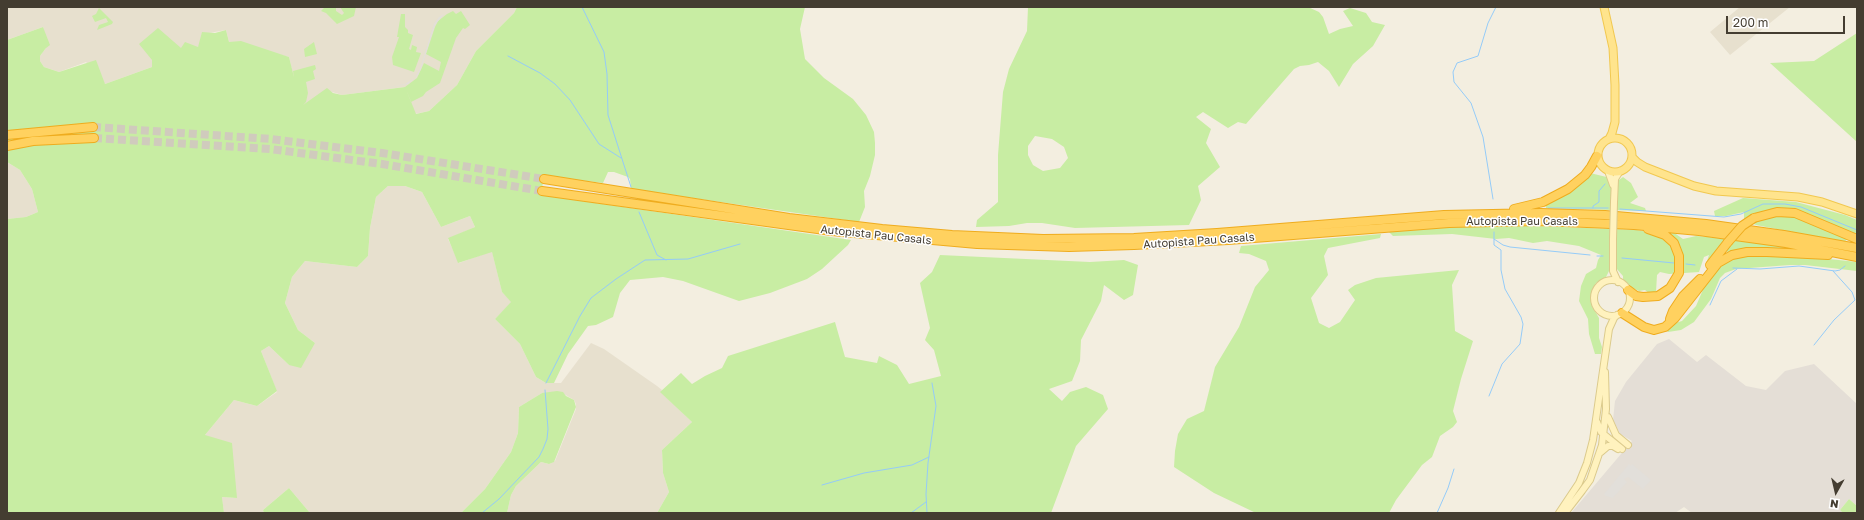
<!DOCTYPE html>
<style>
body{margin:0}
#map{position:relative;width:1864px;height:520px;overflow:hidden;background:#f3eee0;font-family:"Golos Text",sans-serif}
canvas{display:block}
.frame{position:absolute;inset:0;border:8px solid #443d31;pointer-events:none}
.north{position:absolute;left:1816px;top:472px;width:40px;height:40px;-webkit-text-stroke:3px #fff;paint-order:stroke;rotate:188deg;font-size:11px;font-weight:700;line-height:16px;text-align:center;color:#443d31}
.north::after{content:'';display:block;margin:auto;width:14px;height:18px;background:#443d31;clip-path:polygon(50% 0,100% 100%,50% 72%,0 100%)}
.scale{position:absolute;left:1726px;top:16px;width:119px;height:18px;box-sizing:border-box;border:2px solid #443d31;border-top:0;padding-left:5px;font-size:12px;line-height:14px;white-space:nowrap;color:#443d31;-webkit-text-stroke:3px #fff;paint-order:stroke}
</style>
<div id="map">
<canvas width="1864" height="520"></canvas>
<div class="frame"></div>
<div class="north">N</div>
<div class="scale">200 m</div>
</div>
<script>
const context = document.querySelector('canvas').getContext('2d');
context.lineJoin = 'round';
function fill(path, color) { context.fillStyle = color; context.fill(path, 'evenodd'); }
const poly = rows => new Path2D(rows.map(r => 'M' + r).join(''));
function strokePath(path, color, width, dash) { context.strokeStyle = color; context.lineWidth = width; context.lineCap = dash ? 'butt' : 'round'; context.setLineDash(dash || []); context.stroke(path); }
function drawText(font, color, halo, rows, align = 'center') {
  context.font = font + ' "Golos Text",sans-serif'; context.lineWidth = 3; context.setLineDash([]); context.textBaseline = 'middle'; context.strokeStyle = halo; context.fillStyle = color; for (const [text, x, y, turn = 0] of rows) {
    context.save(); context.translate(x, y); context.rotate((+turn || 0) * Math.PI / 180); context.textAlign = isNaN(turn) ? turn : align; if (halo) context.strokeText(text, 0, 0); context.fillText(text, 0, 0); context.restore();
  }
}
fill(poly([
 [7,7,517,7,514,13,476,51,457,85,429,111,415,114,405,87,342,95,329,91,301,107,289,57,229,42,226,30,209,33,198,47,181,48,152,60,152,67,105,84,86,62,59,72,44,67,40,61,40,56,46,48,43,27,7,40],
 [1740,7,1790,7,1730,55,1710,32],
 [7,162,20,170,32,189,38,212,26,217,7,219],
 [388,186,405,186,422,192,441,227,470,216,475,227,448,239,459,263,492,251,502,292,512,302,495,319,520,344,536,377,546,383,561,383,591,343,604,349,657,386,662,390,661,392,692,422,662,450,663,473,669,492,657,513,507,513,511,495,516,486,541,462,549,464,555,461,576,409,576,404,574,400,564,394,542,393,519,407,518,433,511,452,485,489,461,513,310,513,289,488,263,510,264,513,224,513,222,497,237,498,205,435,234,400,257,406,277,392,261,351,269,346,289,365,315,343,298,330,285,303,292,277,305,261,357,267,368,256,370,228,376,197]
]), '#e7e0ce');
fill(poly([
 [1669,339,1697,362,1706,355,1746,386,1766,390,1785,371,1814,364,1857,404,1857,506,1849,499,1840,510,1843,513,1692,513,1684,507,1675,513,1571,513,1632,441,1620,434,1613,420,1615,401,1626,382,1657,344]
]), '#e4ded6');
fill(poly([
 [325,7,336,7,336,11,342,15,344,13,340,7,356,7,354,16,337,24,326,13,321,11],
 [517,7,805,7,800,29,805,59,824,78,853,99,866,115,874,132,875,143,875,155,870,176,864,191,865,207,859,222,637,190,631,188,630,179,628,177,614,172,608,172,603,183,544,176,541,195,851,240,848,245,822,269,807,279,770,293,739,301,683,281,663,277,630,280,620,293,613,317,596,325,588,326,568,354,554,383,546,383,536,377,520,344,495,319,511,302,502,292,492,252,458,263,448,238,475,227,470,216,441,227,422,192,405,186,388,186,376,197,370,228,368,256,357,267,305,261,292,277,285,303,298,330,315,343,301,368,289,365,269,346,261,351,277,391,257,406,234,400,205,435,232,443,237,498,222,497,224,513,7,513,7,219,26,217,38,212,32,189,20,170,7,162,7,40,43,27,50,45,46,48,40,56,40,61,44,67,59,72,96,60,105,84,152,67,152,60,139,44,158,28,181,48,185,42,198,47,202,32,215,33,226,30,229,42,241,41,289,57,294,77,293,71,315,65,316,69,313,71,315,79,306,82,308,93,306,102,303,105,327,88,333,93,342,95,405,87,417,78,424,63,439,71,441,62,426,54,435,27,438,21,447,14,453,11,456,14,461,11,470,25,465,29,463,28,456,38,440,83,426,92,423,96,411,102,406,89,416,114,429,111,457,85,476,51,514,13],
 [1028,7,1308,7,1319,12,1323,17,1329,34,1340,29,1353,26,1343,11,1350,8,1366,13,1372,22,1385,25,1373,46,1353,64,1339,87,1329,71,1318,62,1309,65,1300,66,1294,69,1246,124,1238,122,1228,128,1203,112,1196,117,1211,129,1206,143,1220,167,1198,186,1201,200,1189,225,1075,228,1042,223,1027,223,1009,226,976,227,977,220,998,202,998,155,1003,92,1009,69,1027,31],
 [1035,136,1052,139,1064,147,1068,158,1060,168,1043,171,1033,165,1028,155,1028,146],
 [99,8,113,22,112,24,97,30,99,25,108,22,106,18,95,22,92,16,96,14],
 [401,14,405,14,405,27,408,30,408,33,413,35,409,49,411,50,412,45,417,47,416,52,421,53,414,72,393,65,392,57,399,37,397,37],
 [1857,33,1857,142,1770,63,1814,61],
 [314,42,317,54,305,57,304,49],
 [1590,173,1619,180,1623,177,1631,183,1638,197,1630,203,1645,208,1646,211,1546,208,1546,205,1565,195],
 [1743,198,1796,202,1845,215,1857,220,1857,237,1852,235,1844,242,1756,225,1744,220,1744,212,1726,216,1715,216,1714,211],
 [1511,225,1637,230,1648,232,1664,238,1673,232,1683,239,1696,236,1736,239,1783,246,1783,254,1857,262,1857,271,1805,265,1790,265,1736,269,1725,273,1720,278,1711,299,1694,322,1681,330,1668,332,1667,329,1672,324,1682,321,1696,306,1708,278,1729,254,1726,250,1710,263,1706,264,1709,255,1704,257,1699,272,1669,274,1660,272,1657,275,1656,292,1651,295,1645,290,1639,291,1630,287,1623,281,1623,276,1616,268,1609,271,1606,277,1596,283,1591,294,1592,306,1599,318,1599,338,1602,347,1601,354,1595,354,1589,334,1588,319,1579,301,1581,286,1586,274,1596,268,1598,260,1601,255,1579,246,1547,241,1533,243,1509,238,1496,239,1452,234,1393,236,1387,230,1434,227],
 [1381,234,1380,238,1328,248,1324,256,1328,275,1311,298,1319,323,1329,328,1340,322,1355,300,1348,290,1355,285,1376,278,1459,270,1452,285,1455,331,1473,341,1461,379,1453,411,1457,422,1453,427,1440,436,1432,457,1422,465,1396,500,1389,513,1256,513,1214,493,1174,467,1175,451,1178,434,1187,419,1204,411,1215,367,1239,327,1255,287,1269,270,1266,261,1249,254,1239,253,1241,246],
 [940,255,1090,262,1124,260,1138,265,1133,295,1124,300,1104,285,1101,301,1081,340,1080,361,1072,381,1049,389,1062,401,1070,392,1086,387,1103,395,1108,409,1076,446,1051,513,657,513,669,492,663,473,662,450,692,422,660,392,681,373,692,384,705,376,722,368,728,356,835,322,845,357,877,363,879,356,897,365,909,384,941,376,934,350,925,340,930,328,920,283,932,272],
 [557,391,563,392,566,396,574,400,576,407,554,462,549,464,541,462,516,486,511,495,507,513,461,513,485,489,511,452,518,433,519,407,542,393],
 [289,488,310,513,264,513,263,510],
 [1849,499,1857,506,1857,513,1843,513,1840,510]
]), '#c8eda3');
fill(poly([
 [444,14,435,25,421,69,418,75,408,84,389,87,405,84,415,78,420,69,434,24,439,17],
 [1629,464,1631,466,1632,464,1651,480,1643,489,1628,477,1624,479,1627,482,1613,498,1606,496,1604,494]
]), '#e2dfda');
strokePath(poly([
 [582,7,604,52,607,74,608,115,631,187],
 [508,56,540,73,555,84,570,100,599,144,621,158],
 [1493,199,1483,137,1471,103,1454,82,1453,72,1457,63,1478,56,1488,23,1496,7],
 [1548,208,1608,208],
 [1593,208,1593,206,1599,202,1599,191,1605,184],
 [1620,209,1724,217,1741,214,1763,204,1785,204,1801,207,1857,230],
 [639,212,657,255,666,260],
 [1494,239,1503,245,1510,247,1590,255],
 [1597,256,1603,256],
 [1622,258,1674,263],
 [1686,264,1695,265],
 [1733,268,1760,269,1799,266,1835,271,1840,270,1845,266],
 [1710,305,1721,281,1737,269],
 [1814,345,1834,320,1855,300,1852,292,1833,271],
 [546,383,580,316,591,298,616,279,645,260,688,259,740,244],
 [1489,396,1502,364,1520,344,1523,324,1521,317,1505,289,1501,270,1501,250,1494,245,1494,232],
 [822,485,864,473,912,465,929,457],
 [482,513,499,499,539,457,543,449,547,439,548,429,545,390],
 [911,513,926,502],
 [927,513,926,494,928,463,936,406,932,383],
 [1437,513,1448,488,1454,469]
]), '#94cbf8', 1);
strokePath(poly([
 [93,127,271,139,382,153,544,179],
 [94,138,270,149,382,164,542,191]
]), '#d0cbbd', 8, [8, 4]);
const secondary = poly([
 [1608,171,1613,185],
 [1614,202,1615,179,1620,171],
 [1613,239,1613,271,1618,282],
 '1594 298a18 18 0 1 1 36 0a18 18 0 1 1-36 0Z',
 [1608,417,1616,435,1628,445],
 [1597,422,1601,432,1622,449],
 [1601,452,1608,446,1613,446,1618,449],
 [1559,513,1579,483,1587,463,1593,440,1609,329,1614,318,1617,315],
 [1565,513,1582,491,1590,480,1602,445,1606,409,1605,372]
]);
const primary = poly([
 [1604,7,1613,48,1615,85,1615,122,1612,133,1609,139],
 '1598 155a17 17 0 1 1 34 0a17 17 0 1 1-34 0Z',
 [1632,157,1637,162,1645,167,1694,186,1716,191,1798,197,1822,202,1857,214]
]);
const highway = poly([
 [7,135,93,127],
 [7,146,33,141,94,138],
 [544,179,789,218,882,229,952,235,1043,239,1134,238,1217,233,1444,215,1541,213,1605,215,1706,224,1784,235,1857,248],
 [542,191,832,231,977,244,1069,247,1134,245,1228,240,1449,223,1540,221,1634,225,1699,231,1786,243,1857,257],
 [1514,209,1543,202,1568,189,1585,175,1591,167,1597,156],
 [1754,218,1777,212,1795,213,1857,239],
 [1710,265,1728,242],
 [1628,290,1636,296,1643,297,1658,296,1670,288,1679,273,1679,256,1674,243,1665,235,1648,229],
 [1622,313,1644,327,1654,330,1665,327,1675,318,1718,263,1732,255,1747,252,1767,252,1828,255],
 [1670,319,1673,311,1683,296,1700,279]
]);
strokePath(secondary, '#dbca8c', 8);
strokePath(primary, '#f1c850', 9);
strokePath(highway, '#efac1e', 10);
strokePath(secondary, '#fff2be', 6);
strokePath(primary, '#ffe48d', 7);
strokePath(highway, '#ffd15f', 8);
const secondaryBridge = poly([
 [1613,239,1614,202]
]);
const highwayBridge = poly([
 [1728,242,1742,226,1754,218]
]);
strokePath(secondaryBridge, '#dbca8c', 8, []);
strokePath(highwayBridge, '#efac1e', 10, []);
strokePath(secondaryBridge, '#fff2be', 6);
strokePath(highwayBridge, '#ffd15f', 8);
drawText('11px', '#443d31', '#fff', [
 ["Autopista Pau Casals",1522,222],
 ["Autopista Pau Casals",876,235,6],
 ["Autopista Pau Casals",1199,241,-4]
]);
</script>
